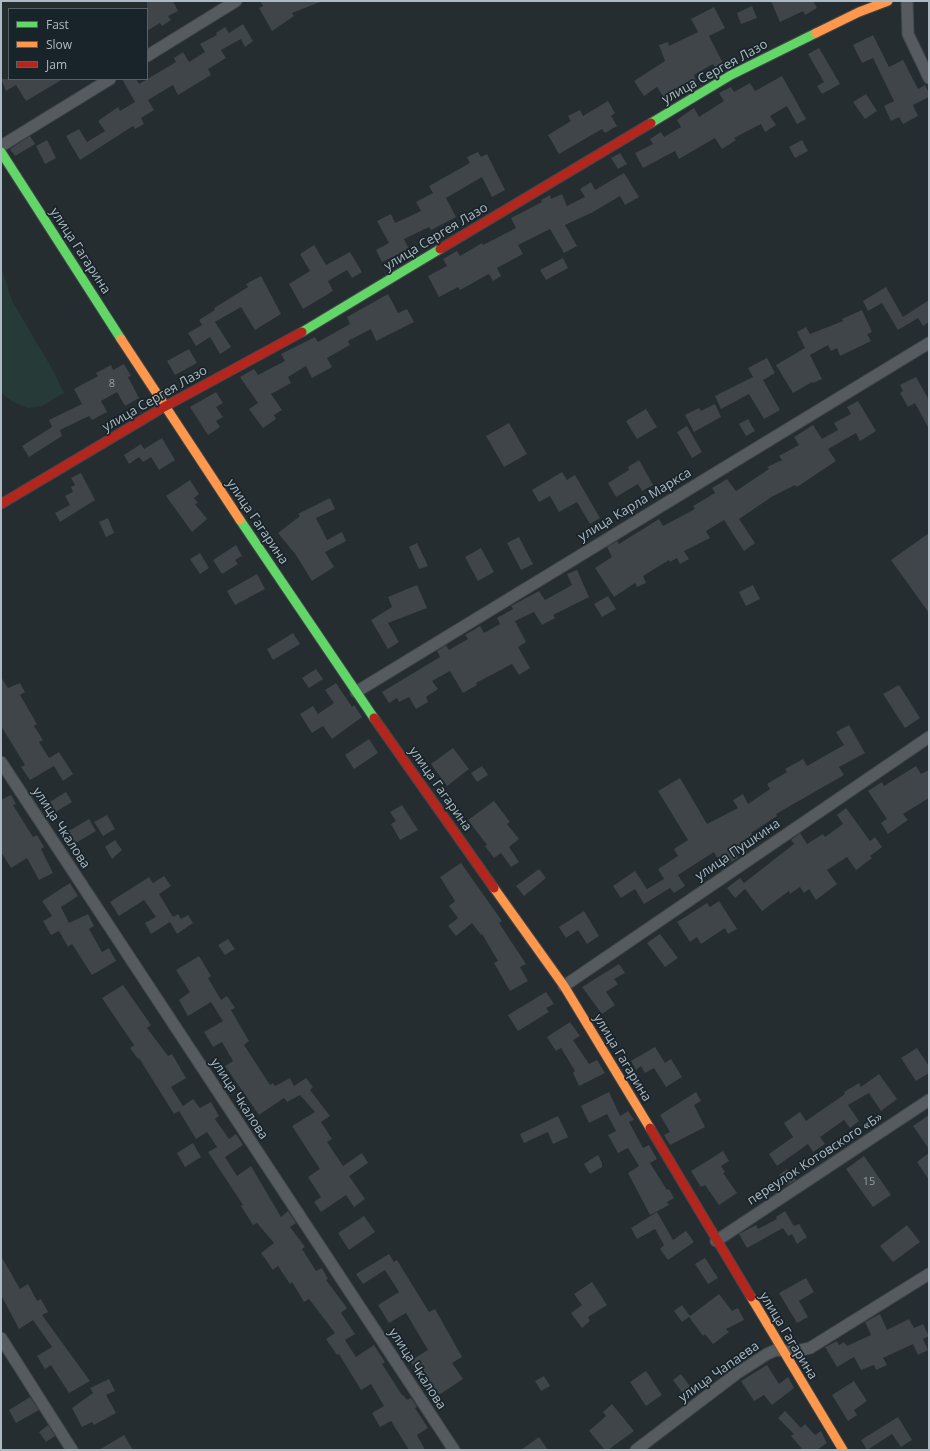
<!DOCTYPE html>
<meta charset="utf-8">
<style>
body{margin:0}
#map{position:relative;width:930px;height:1451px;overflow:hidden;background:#252d30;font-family:"Open Sans",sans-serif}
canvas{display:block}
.frame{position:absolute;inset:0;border:2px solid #aebac3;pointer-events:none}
.legend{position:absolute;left:8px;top:8px;width:140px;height:72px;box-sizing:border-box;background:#19242a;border:1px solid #556067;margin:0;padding:5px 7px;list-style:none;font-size:12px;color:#aebac3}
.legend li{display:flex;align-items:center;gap:8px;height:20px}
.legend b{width:20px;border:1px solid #556067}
</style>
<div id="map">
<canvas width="930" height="1451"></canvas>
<div class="frame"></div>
<ul class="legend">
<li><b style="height:5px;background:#63d668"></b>Fast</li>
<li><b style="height:5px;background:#ff974d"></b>Slow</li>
<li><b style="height:5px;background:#b3261e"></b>Jam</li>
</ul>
</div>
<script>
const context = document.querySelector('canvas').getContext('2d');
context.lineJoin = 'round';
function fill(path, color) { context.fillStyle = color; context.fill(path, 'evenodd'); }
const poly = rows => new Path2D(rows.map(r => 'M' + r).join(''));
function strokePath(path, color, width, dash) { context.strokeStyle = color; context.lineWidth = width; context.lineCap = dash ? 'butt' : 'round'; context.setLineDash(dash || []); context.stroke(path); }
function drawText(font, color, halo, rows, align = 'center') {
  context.font = font + ' "Open Sans",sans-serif'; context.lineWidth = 3.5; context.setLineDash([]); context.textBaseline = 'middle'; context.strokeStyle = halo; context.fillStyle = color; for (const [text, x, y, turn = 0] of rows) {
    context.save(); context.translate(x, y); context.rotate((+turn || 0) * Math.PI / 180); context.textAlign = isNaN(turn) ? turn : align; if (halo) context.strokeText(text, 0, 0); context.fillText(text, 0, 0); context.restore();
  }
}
fill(poly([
 [1,266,12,301,53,370,64,393,42,406,28,408,13,402,1,393]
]), '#263a37');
fill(poly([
 [147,1,173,1,178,11,168,16,171,20,162,26,160,23,147,31],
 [260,1,320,1,320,2,292,13,294,16,272,31,259,8,263,6],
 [771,1,813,1,817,8,805,15,803,11,780,22],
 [752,6,757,18,741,24,737,13],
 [714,7,725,28,709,36,725,67,717,72,713,64,694,75,696,81,666,101,657,87,644,96,634,81,665,61,659,45,668,42,669,46,698,32,691,19],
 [243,24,253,41,245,47,241,39,221,50,226,58,208,69,211,75,178,95,173,85,148,100,154,110,141,118,144,124,135,129,133,126,80,160,66,136,79,129,87,142,105,131,98,121,118,107,120,111,135,102,122,79,136,79,139,84,176,62,174,58,183,52,189,62,205,52,200,44,217,35,216,33,225,27,229,33],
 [873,35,889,67,903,60,918,89,925,85,929,93,929,97,913,105,918,116,903,124,899,117,891,121,884,106,894,101,873,58,862,63,853,45],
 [819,48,840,84,822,94,817,86,824,82,808,54],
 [782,76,806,119,797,124,787,106,770,116,776,125,765,132,761,124,734,138,736,140,722,149,715,138,679,159,675,151,643,168,635,153,653,144,650,139,661,132,664,137,681,127,677,120,685,114,694,108,699,117,724,101,719,93,731,87,734,92,750,83,755,91],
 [1,79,63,79,26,101,16,85,6,91],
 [866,94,877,111,865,119,853,102],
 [608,101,615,113,611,116,617,126,605,133,602,129,559,154,548,135,571,121,568,116,580,110,583,116],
 [30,136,35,144,15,156,10,149],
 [47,140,56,158,45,164,36,146],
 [802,140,808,151,795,158,789,147],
 [478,152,481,157,487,154,505,190,492,197,482,177,446,198,456,217,431,230,429,227,404,239,409,249,382,262,376,250,389,243,377,221,391,214,395,223,421,211,416,202,433,193,429,186,470,163,467,157],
 [620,153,627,164,618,169,611,158],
 [624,173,639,197,625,205,620,196,593,212,565,225,577,246,564,253,550,229,518,245,523,254,497,268,501,276,493,281,489,274,460,290,458,287,439,297,428,276,447,266,443,259,457,251,460,256,482,243,483,245,516,228,511,218,542,202,541,200,550,195,551,199,562,194,567,206,585,197,580,189,591,182,595,190],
 [314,245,326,265,350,252,362,272,352,278,347,270,328,281,333,291,303,309,289,284,310,271,300,254],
 [563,258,568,268,546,280,540,270],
 [261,276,281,314,255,330,241,307,215,322,231,347,220,354,210,337,196,346,188,333,202,325,199,320,215,310,214,308,248,287,246,284],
 [886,287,903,317,929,300,929,322,923,326,918,318,898,330,882,303,868,311,863,301],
 [388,294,398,313,407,309,414,322,376,341,371,329,348,341,350,345,327,358,332,367,312,378,306,366,288,377,291,383,271,394,282,410,274,415,276,419,263,428,249,409,258,403,240,377,254,369,258,375,285,361,281,354,315,337,318,342,350,324,347,317],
 [862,310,872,332,867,334,871,341,840,356,837,348,831,351,828,345,810,355,822,379,813,383,812,382,793,393,776,365,805,348,797,332,806,327,810,334,843,321,842,319],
 [189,349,197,363,175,375,167,361],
 [767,358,775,373,763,380,780,410,764,419,749,394,721,409,715,396,753,377,748,368],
 [124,364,131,376,128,377,139,398,125,406,117,392,101,401,107,412,92,420,89,416,60,430,62,436,29,457,22,446,52,427,49,420,82,404,74,389,98,376,96,373,111,365,113,370],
 [916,377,929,400,929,429,915,403,908,407,900,393,903,391,900,385],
 [216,392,223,403,216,407,223,417,216,421,220,427,208,435,190,407],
 [858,401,876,431,860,441,856,433,828,449,836,461,797,487,795,485,773,496,739,519,755,543,744,551,724,520,706,531,710,538,684,551,689,559,680,564,677,558,670,562,669,560,643,576,646,583,637,587,635,583,614,597,595,568,612,557,607,547,617,541,619,544,659,519,663,526,695,509,693,506,715,493,712,488,727,479,736,491,769,469,767,467,782,460,779,456,799,445,794,437,813,425,822,439,838,430,834,423,851,414,847,407],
 [715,404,721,417,694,432,685,415,699,408,701,411],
 [646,409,657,427,637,439,626,421],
 [748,419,755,431,746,436,739,424],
 [509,423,527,454,504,467,486,436],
 [687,426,702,452,692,458,677,432],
 [162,438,175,460,159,470,151,457,143,462,139,457,129,464,124,455,141,444,144,449],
 [639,460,653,485,642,491,638,484,616,497,608,483,629,470,628,467],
 [562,472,567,480,575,475,600,518,590,524,577,502,559,512,550,496,539,502,532,490],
 [81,473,95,500,60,522,55,513,70,505,65,496,73,492,71,487,75,485,71,478],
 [190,480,199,494,194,498,198,503,195,504,207,519,192,532,166,496],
 [330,498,335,509,316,518,327,540,342,532,346,541,325,552,334,567,312,581,296,555,278,533,300,516,298,514],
 [108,518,114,533,106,537,99,522],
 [929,533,929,613,891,560],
 [519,537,533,564,521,570,507,543],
 [417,543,428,566,419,569,409,547],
 [236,545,242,556,235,560,238,564,222,574,213,560],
 [481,548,494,572,478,581,465,557],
 [200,553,209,568,200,574,190,559],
 [577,570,589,597,553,615,555,618,542,625,534,612,515,621,526,642,518,647,530,668,519,675,512,664,476,683,477,685,463,693,450,671,432,681,438,689,426,697,428,702,416,709,409,697,399,702,397,698,389,703,382,692,440,657,437,651,446,645,449,650,468,639,465,635,480,626,484,633,500,624,497,618,513,609,511,606,539,591,545,600,572,585,567,574],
 [257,574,265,589,235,605,227,591],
 [417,585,427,608,388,623,399,642,388,649,371,620,392,607,388,597],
 [753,585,760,599,746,606,739,592],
 [608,596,616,609,602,617,594,604],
 [293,633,300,644,273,660,267,649],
 [316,669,323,679,309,688,302,678],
 [1,677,8,688,20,683,25,692,20,695,37,724,34,726,43,740,39,742,54,766,30,780,21,767,25,765,1,726],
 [336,683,352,707,354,705,362,717,332,739,323,726,312,733,300,714,313,706,318,714,334,703,325,690],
 [899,685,920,718,905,728,883,694],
 [849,725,865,753,839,767,844,775,776,814,777,816,751,833,756,840,735,852,738,858,722,867,714,852,678,875,685,886,674,893,670,888,644,904,635,889,621,898,613,886,635,871,647,889,664,879,658,869,678,856,674,849,688,840,658,791,680,778,707,824,738,808,733,800,743,794,748,804,770,789,767,784,787,772,785,769,803,759,807,766,844,745,836,732],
 [369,739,378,753,354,769,345,755],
 [453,748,469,769,447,786,431,764],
 [59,752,73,774,63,781,49,758],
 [482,766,488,775,477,782,471,773],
 [916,766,921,774,929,770,929,798,903,814,908,820,888,834,881,823,887,819,868,791,882,782,884,786],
 [66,792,72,802,54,813,48,803],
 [11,795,16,804,13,805,33,837,37,835,44,847,41,849,53,873,39,880,27,858,11,868,1,852,1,800],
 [494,801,510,822,507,824,519,839,509,847,519,862,511,867,501,853,494,858,485,846,487,845,468,820],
 [402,805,418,830,400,840,391,824,396,821,390,812],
 [846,808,870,841,875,837,882,847,870,856,872,858,856,870,847,857,827,870,837,884,816,900,809,889,804,893,800,887,790,894,789,891,762,911,745,889,735,898,727,888,740,878,744,883,794,844,791,840,800,833,807,844,823,834,825,837,843,824,837,815],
 [107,815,115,829,103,836,94,822],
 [89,819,96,831,74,844,67,832],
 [115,840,122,850,112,859,105,847],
 [461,863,502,921,499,923,526,964,520,967,528,981,510,991,494,963,498,961,482,934,481,935,472,923,456,936,448,926,458,918,449,906,455,901,440,877],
 [539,869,546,878,524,896,516,886],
 [164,876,171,886,159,894,173,917,178,914,181,919,188,915,193,923,177,934,170,922,151,934,145,923,156,917,144,900,119,916,110,902,149,877,153,883],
 [70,883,78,896,61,907,69,923,88,914,94,926,89,929,102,952,109,948,116,961,92,975,72,944,68,947,59,931,51,935,43,921,52,916,42,901],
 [719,901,737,929,728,934,725,928,701,944,697,937,690,942,677,922,707,903,710,907],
 [584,911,599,936,587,944,578,930,566,938,559,927],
 [660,934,678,958,665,967,647,943],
 [228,939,235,949,225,955,218,945],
 [199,956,211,976,208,978,221,1000,227,996,235,1008,231,1010,249,1041,244,1045,270,1085,273,1083,275,1086,290,1078,294,1086,306,1078,313,1087,310,1090,330,1116,321,1122,332,1139,327,1142,343,1166,362,1153,368,1163,349,1176,365,1199,354,1207,346,1195,321,1212,314,1202,321,1197,308,1177,320,1169,292,1126,315,1112,300,1095,287,1102,284,1098,259,1115,225,1066,233,1061,222,1042,213,1047,204,1032,223,1021,211,1002,188,1016,179,1000,190,992,176,970],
 [619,964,625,973,614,979,618,984,606,992,615,1005,602,1014,582,987],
 [123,985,151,1025,147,1028,168,1056,172,1054,186,1078,171,1087,183,1106,193,1099,200,1108,211,1102,219,1116,215,1119,229,1139,236,1134,243,1145,225,1157,237,1176,251,1166,281,1217,288,1211,296,1223,290,1227,305,1247,302,1249,316,1271,322,1268,328,1279,326,1280,347,1308,341,1313,355,1334,345,1340,356,1357,374,1345,385,1362,382,1364,402,1395,403,1395,407,1400,411,1398,417,1407,415,1408,428,1428,417,1435,425,1450,409,1450,391,1421,380,1427,372,1413,384,1406,371,1384,361,1390,339,1354,337,1355,326,1339,335,1333,309,1299,304,1302,292,1282,290,1284,278,1266,273,1270,261,1253,274,1243,257,1223,253,1225,241,1206,243,1205,208,1152,217,1147,207,1132,196,1139,179,1111,174,1114,139,1058,138,1059,130,1048,134,1045,102,998],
 [546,992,554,1004,546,1008,549,1012,518,1031,508,1015],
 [570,1022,580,1036,573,1040,589,1064,597,1060,605,1073,579,1086,573,1073,575,1071,561,1048,556,1051,547,1037],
 [655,1047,665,1063,671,1059,682,1077,666,1087,654,1068,645,1073,641,1066,636,1070,631,1061],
 [917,1048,929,1066,929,1073,916,1081,901,1058],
 [879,1074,897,1099,881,1111,869,1093,848,1105,859,1121,850,1128,844,1120,820,1137,825,1144,813,1152,808,1144,777,1166,769,1154,793,1137,784,1123,800,1112,806,1121,845,1094,844,1092,859,1083,861,1087],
 [609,1092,620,1116,628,1111,634,1120,629,1122,643,1148,649,1145,657,1159,650,1163,667,1190,669,1189,674,1198,667,1202,669,1205,650,1215,628,1173,639,1166,628,1148,618,1153,608,1135,616,1131,607,1114,589,1123,581,1106],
 [696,1092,701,1101,694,1105,705,1127,670,1145,664,1135,670,1132,660,1115],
 [929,1115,929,1149,913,1126],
 [558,1116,568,1137,553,1144,548,1132,524,1143,520,1134],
 [193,1143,201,1157,185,1167,177,1153],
 [723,1151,729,1161,721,1166,725,1172,723,1173,737,1193,719,1205,705,1185,701,1187,691,1171],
 [929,1153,929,1180,917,1162],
 [598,1155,602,1163,602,1167,590,1174,584,1164],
 [864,1156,891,1195,873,1207,846,1169],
 [787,1169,796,1180,787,1185,779,1175],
 [785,1211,794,1226,799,1224,807,1237,797,1244,792,1234,788,1236,783,1228,747,1248,739,1234,756,1225,758,1229,777,1219,776,1217],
 [657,1212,673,1240,686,1231,694,1242,668,1260,660,1249,664,1245,655,1229,637,1239,631,1228],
 [364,1216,375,1232,349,1250,338,1233],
 [907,1225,920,1242,893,1262,880,1246],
 [389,1254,394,1262,397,1260,429,1312,435,1309,462,1357,452,1363,463,1379,436,1397,421,1372,418,1373,410,1361,428,1350,406,1313,389,1323,378,1305,399,1292,385,1270,363,1284,356,1274],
 [1,1256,20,1289,28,1284,37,1301,41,1299,48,1312,42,1315,90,1381,69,1393,51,1365,45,1369,37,1356,52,1347,33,1320,19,1329,1,1295],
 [705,1258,718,1278,708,1284,695,1264],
 [806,1278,814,1292,799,1301,808,1317,797,1323,779,1293],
 [592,1282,607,1305,588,1317,590,1321,582,1328,571,1313,582,1305,574,1294],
 [719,1294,732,1311,738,1308,744,1320,726,1329,729,1332,713,1344,705,1334,703,1336,689,1317,682,1322,674,1311,682,1305,690,1316],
 [880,1314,887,1330,909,1319,914,1328,923,1324,929,1336,923,1339,928,1350,918,1355,913,1344,883,1358,887,1365,876,1370,874,1365,861,1370,854,1357,837,1367,825,1347,837,1341,839,1345,844,1342,847,1346,871,1335,865,1322],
 [767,1365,779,1384,788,1377,794,1388,772,1405,764,1395,754,1401,741,1381],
 [646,1371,662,1395,646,1406,630,1382],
 [681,1374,692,1389,684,1395,673,1380],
 [544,1376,550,1386,541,1391,535,1381],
 [109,1379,115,1391,106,1395,116,1413,94,1425,92,1422,82,1427,72,1408,93,1393,90,1388],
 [854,1381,867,1401,854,1410,857,1415,848,1421,832,1395],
 [30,1397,39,1410,16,1423,9,1410],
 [612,1404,634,1431,608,1450,605,1450,589,1431,606,1416,603,1412],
 [785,1411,801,1428,805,1424,815,1435,821,1431,827,1443,817,1450,803,1450,791,1436,794,1434,778,1418],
 [898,1417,912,1440,901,1447,892,1434,867,1450,861,1440],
 [48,1425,55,1436,46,1442,39,1432],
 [124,1435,133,1450,99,1450],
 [539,1437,548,1450,521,1450]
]), '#3f4548');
const street = poly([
 [907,1,908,34,929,78],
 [147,56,236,1],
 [1,146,110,79],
 [356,692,929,343],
 [1,762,454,1450],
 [564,986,929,737],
 [716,1241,929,1100],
 [1,1338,72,1450],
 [636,1450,736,1374,767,1354,776,1350,796,1351,810,1348,929,1274]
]);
const fast = poly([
 [651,123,731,75,816,33],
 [1,152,121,339],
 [302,332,440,249],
 [240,520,374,718]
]);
const slow = poly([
 [816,33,859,12,888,1],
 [121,339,240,520],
 [494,888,564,986,650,1128],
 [751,1297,843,1450]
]);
const jam = poly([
 [440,249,651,123],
 [1,504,164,407,302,332],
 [374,718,494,888],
 [650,1128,751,1297]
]);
strokePath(street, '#42484b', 13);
strokePath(fast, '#42484b', 11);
strokePath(slow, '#42484b', 11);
strokePath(jam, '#42484b', 11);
strokePath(street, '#555b5f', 11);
strokePath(fast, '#63d668', 9);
strokePath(slow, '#ff974d', 9);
strokePath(jam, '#b3261e', 9);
drawText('11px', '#929da4', null, [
 ["8",112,384],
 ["15",869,1182]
]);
drawText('13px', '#aebac3', '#19242a', [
 ["улица Сергея Лазо",715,72,-29],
 ["улица Сергея Лазо",436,237,-31],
 ["улица Гагарина",80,251,57],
 ["улица Сергея Лазо",155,399,-30],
 ["улица Карла Маркса",635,505,-31],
 ["улица Гагарина",257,522,56],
 ["улица Гагарина",440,789,55],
 ["улица Чкалова",61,828,57],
 ["улица Пушкина",738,850,-34],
 ["улица Гагарина",622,1058,59],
 ["улица Чкалова",239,1099,57],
 ["переулок Котовского «Б»",815,1159,-33],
 ["улица Гагарина",788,1336,59],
 ["улица Чкалова",417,1369,57],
 ["улица Чапаева",719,1372,-35]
]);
</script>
